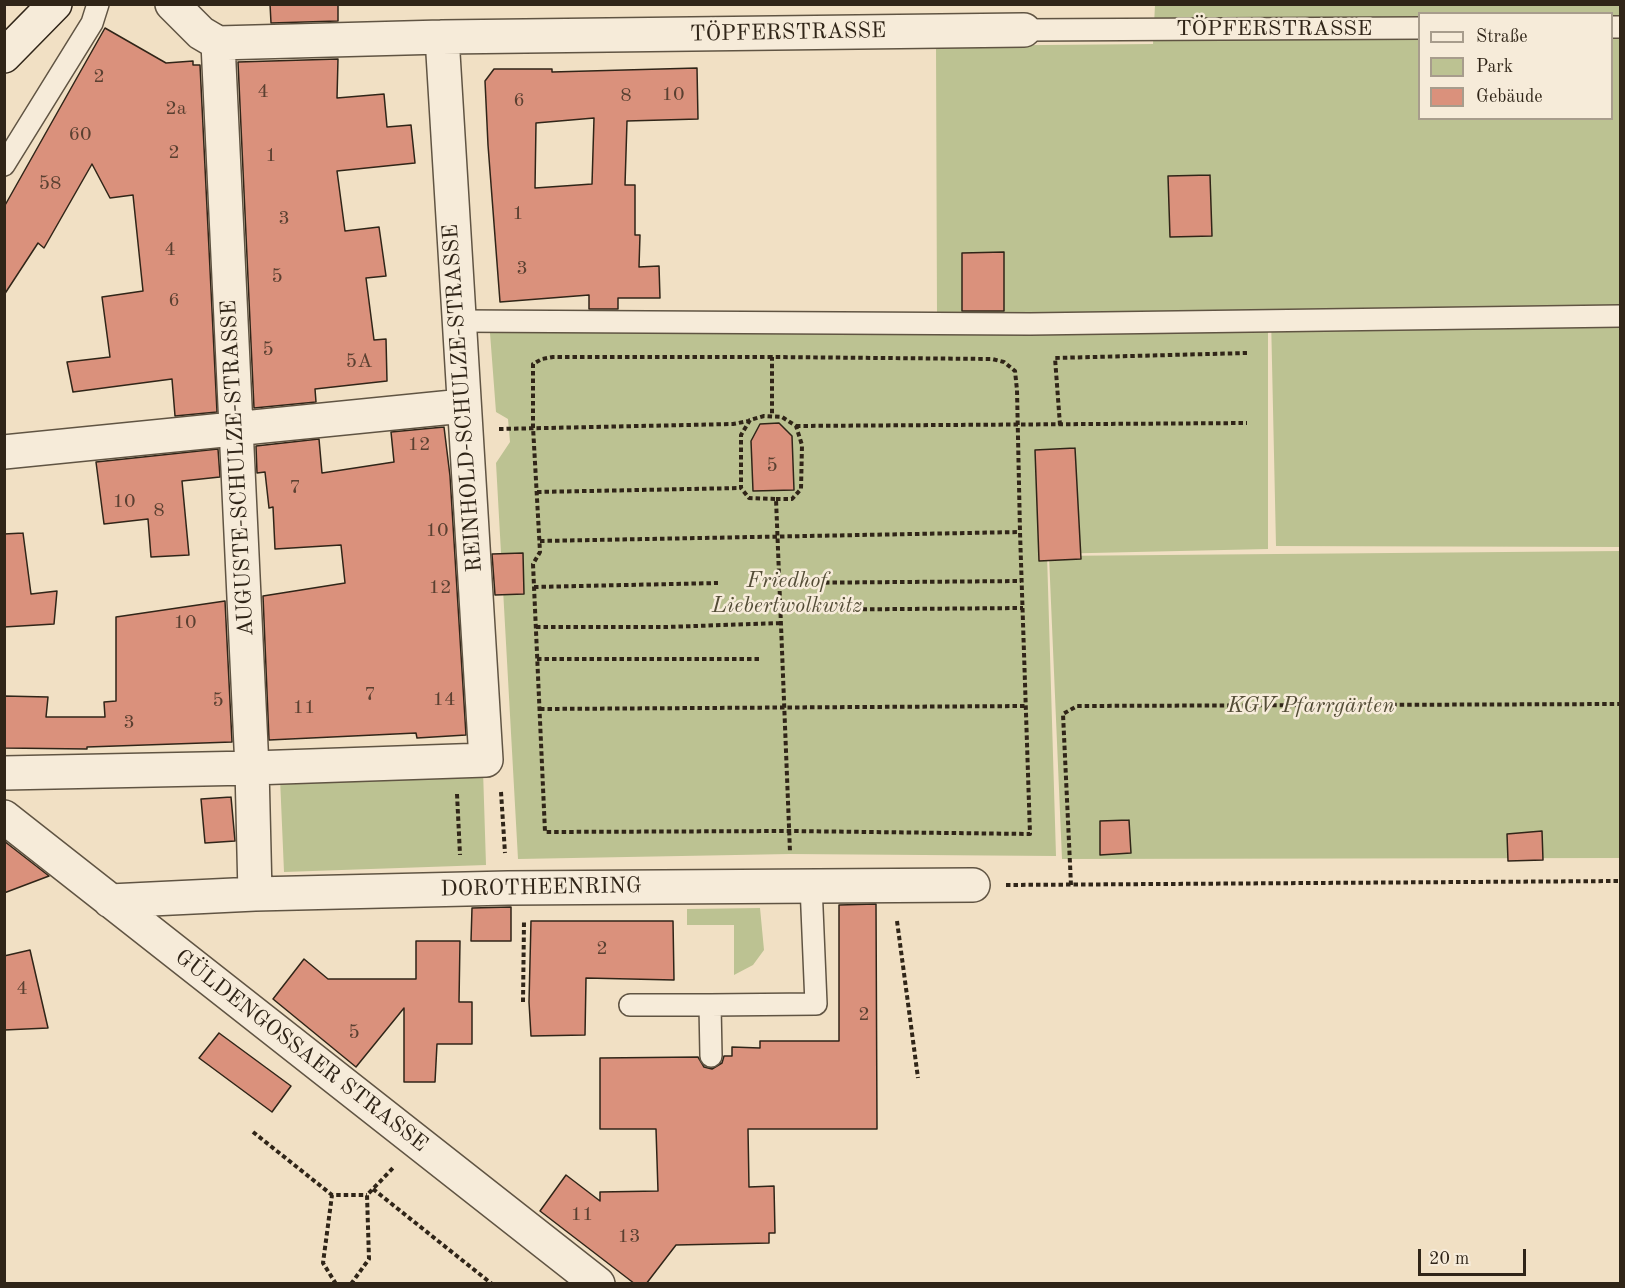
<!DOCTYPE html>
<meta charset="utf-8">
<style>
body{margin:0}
#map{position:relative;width:1625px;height:1288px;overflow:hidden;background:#f1e0c4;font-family:"Old Standard TT",serif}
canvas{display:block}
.frame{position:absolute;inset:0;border:6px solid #302518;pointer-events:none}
.legend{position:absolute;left:1418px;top:12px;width:195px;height:108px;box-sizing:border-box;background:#f6ebd9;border:2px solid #a79c8c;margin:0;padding:8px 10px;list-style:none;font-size:18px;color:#302518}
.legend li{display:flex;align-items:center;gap:12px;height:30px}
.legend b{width:30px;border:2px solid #a79c8c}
.scale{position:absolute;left:1418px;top:1249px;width:108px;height:27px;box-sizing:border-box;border:3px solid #302518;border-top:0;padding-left:8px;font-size:18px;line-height:21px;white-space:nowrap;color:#302518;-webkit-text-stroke:4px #f6ebd9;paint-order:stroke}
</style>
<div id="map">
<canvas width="1625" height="1288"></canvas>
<div class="frame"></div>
<ul class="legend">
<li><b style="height:8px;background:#f6ebd9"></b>Straße</li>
<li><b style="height:16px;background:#bcc292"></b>Park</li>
<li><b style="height:16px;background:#da917c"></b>Gebäude</li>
</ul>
<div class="scale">20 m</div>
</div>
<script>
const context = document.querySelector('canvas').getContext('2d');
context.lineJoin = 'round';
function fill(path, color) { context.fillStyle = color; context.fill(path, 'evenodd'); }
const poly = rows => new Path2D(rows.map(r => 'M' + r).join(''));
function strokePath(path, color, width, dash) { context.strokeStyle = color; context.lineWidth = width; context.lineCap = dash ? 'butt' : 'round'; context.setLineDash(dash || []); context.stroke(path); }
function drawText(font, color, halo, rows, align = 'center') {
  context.font = font + ' "Old Standard TT",serif'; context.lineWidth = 5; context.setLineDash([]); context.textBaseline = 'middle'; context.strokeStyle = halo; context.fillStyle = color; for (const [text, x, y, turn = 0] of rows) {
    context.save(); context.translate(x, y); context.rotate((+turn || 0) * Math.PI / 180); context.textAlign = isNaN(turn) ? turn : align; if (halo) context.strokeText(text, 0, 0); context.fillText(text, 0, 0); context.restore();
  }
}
fill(poly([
 [1155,5,1620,5,1620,547,1276,546,1271,317,937,315,936,46,1153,44],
 [1420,14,1612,14,1612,118,1420,118],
 [1268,332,1268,549,1047,554,1056,856,790,854,518,859,496,463,510,442,508,419,496,412,490,333],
 [1620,551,1620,858,1062,859,1049,556],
 [483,770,486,865,284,872,280,778],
 [760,908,764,950,753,965,734,975,734,925,687,925,687,909]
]), '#bcc292');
const building = poly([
 [270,4,338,4,338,21,271,23,270,4],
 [105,28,166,63,193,61,193,65,200,65,217,412,175,416,172,379,73,392,67,362,110,357,102,297,143,291,133,195,110,198,92,164,44,248,38,243,4,295,4,207,105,28],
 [338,59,337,98,384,94,387,127,411,125,415,163,337,171,345,231,379,227,386,276,366,278,374,340,386,339,387,381,315,389,316,402,254,408,238,62,338,59],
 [697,68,698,119,627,121,625,185,635,185,635,235,640,235,639,267,659,266,660,298,618,298,618,309,589,309,589,295,500,302,488,145,485,81,494,69,552,69,552,72,697,68],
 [594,118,592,184,535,188,536,123,594,118],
 [1210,175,1212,236,1170,237,1168,176,1210,175],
 [1004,252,1004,311,962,311,962,253,1004,252],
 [779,423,792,436,794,490,753,491,751,441,760,424,779,423],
 [444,427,450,476,466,735,417,738,416,733,269,740,263,596,345,583,341,545,275,549,273,507,269,508,265,472,257,473,256,446,319,439,322,473,394,462,391,432,444,427],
 [1075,448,1081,559,1039,561,1035,450,1075,448],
 [218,449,220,477,182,481,189,555,151,557,148,519,104,524,96,462,218,449],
 [23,533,31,594,57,591,54,624,4,627,4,534,23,533],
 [523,553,524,594,495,595,492,554,523,553],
 [225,601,232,742,87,747,87,749,4,748,4,696,48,697,46,717,105,717,104,702,116,701,116,617,225,601],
 [231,797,235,841,205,843,201,799,231,797],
 [1129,820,1131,853,1100,855,1100,821,1129,820],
 [1542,831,1543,860,1508,861,1507,834,1542,831],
 [4,841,49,876,4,893,4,841],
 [876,904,877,1129,748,1129,749,1187,774,1186,775,1233,769,1233,769,1243,676,1245,646,1284,635,1284,540,1211,566,1175,600,1201,600,1192,658,1191,656,1129,600,1129,600,1058,698,1057,704,1067,712,1069,722,1063,724,1056,732,1056,732,1047,760,1048,760,1041,839,1041,839,905,876,904],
 [511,907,511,941,471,941,472,908,511,907],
 [531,921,673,921,674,980,586,978,585,1035,531,1036,529,1002,531,921],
 [416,941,460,941,459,1002,472,1002,472,1044,437,1044,435,1082,404,1082,404,1008,356,1067,273,999,304,959,328,979,416,979,416,941],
 [30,950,48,1028,4,1030,4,956,30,950],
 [219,1033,291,1086,272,1112,199,1058,219,1033]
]);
fill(building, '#da917c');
strokePath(building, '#302518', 1.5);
const service = poly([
 [1612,27,1620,27],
 [1024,30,1420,28],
 [4,165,92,23,98,4],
 [458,321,1030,324,1620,316],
 [630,1005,710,1005],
 [711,1056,710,1005,816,1004,811,885]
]);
const minor = poly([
 [172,4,201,33,218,43,442,37,1024,30],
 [218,43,252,768,255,894],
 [4,452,463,406],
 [4,773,252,768,486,760,442,37],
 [4,817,598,1284],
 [110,901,255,894,508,888,973,885]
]);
const secondary = poly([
 [4,56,55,4]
]);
strokePath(service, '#605443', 24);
strokePath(minor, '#605443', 36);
strokePath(secondary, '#302518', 36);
strokePath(poly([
 [772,357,553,357,542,359,533,364,533,427,540,552,533,564,545,832,790,831,1030,834,1020,532,1017,390,1015,371,1004,362,992,359,772,357,772,416],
 [1060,425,1055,358,1247,353],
 [796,426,1247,423],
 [499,429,733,424,749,421],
 [537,492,741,488],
 [776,499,792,499,801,489,802,445,796,426,782,417,764,416,750,420,741,435,741,488,749,498,776,499,790,852],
 [540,541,1020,532],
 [780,583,1021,581],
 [534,587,718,583],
 [780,610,1023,608],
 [536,627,666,627,781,623],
 [537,659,759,659],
 [540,709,1027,706],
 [501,792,505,853],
 [457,794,460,855],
 [1006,885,1620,881],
 [1071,885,1063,714,1077,706,1620,704],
 [897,921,918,1078],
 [523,1002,524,922],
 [253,1132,332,1195],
 [373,1189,492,1284],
 [336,1284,323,1263,332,1195,367,1195],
 [351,1284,369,1259,367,1195,393,1168]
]), '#302518', 4, [4.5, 3]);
strokePath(service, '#f6ebd9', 21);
strokePath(minor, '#f6ebd9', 33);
strokePath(secondary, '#f6ebd9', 33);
drawText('20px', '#5a4031', null, [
 ["2",99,77],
 ["4",263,92],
 ["10",673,95],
 ["8",626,96],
 ["6",519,101],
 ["2a",176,109],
 ["60",80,135],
 ["2",174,153],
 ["1",271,156],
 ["58",50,184],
 ["1",518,214],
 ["3",284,219],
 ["4",170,250],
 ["3",522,269],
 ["5",277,277],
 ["6",174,301],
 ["5",268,350],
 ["5A",359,362],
 ["12",419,445],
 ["5",772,466],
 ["7",295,488],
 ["10",124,502],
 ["8",159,511],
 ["10",437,531],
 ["12",440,588],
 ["10",185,623],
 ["7",370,695],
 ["14",444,700],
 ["5",218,701],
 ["11",304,708],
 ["3",129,723],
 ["2",602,949],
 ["4",22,989],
 ["2",864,1015],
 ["5",354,1033],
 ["11",582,1215],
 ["13",629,1237]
]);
drawText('22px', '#302518', '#f6ebd9', [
 ["TÖPFERSTRASSE",1274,29],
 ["TÖPFERSTRASSE",788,33,-1],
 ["REINHOLD-SCHULZE-STRASSE",463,398,-94],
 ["AUGUSTE-SCHULZE-STRASSE",238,468,-93],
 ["DOROTHEENRING",541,888,-1],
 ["GÜLDENGOSSAER STRASSE",301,1051,38]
]);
drawText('italic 22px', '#534c36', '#f6ebd9', [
 ["Friedhof",787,581],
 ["Liebertwolkwitz",787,606],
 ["KGV Pfarrgärten",1311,706]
]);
</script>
